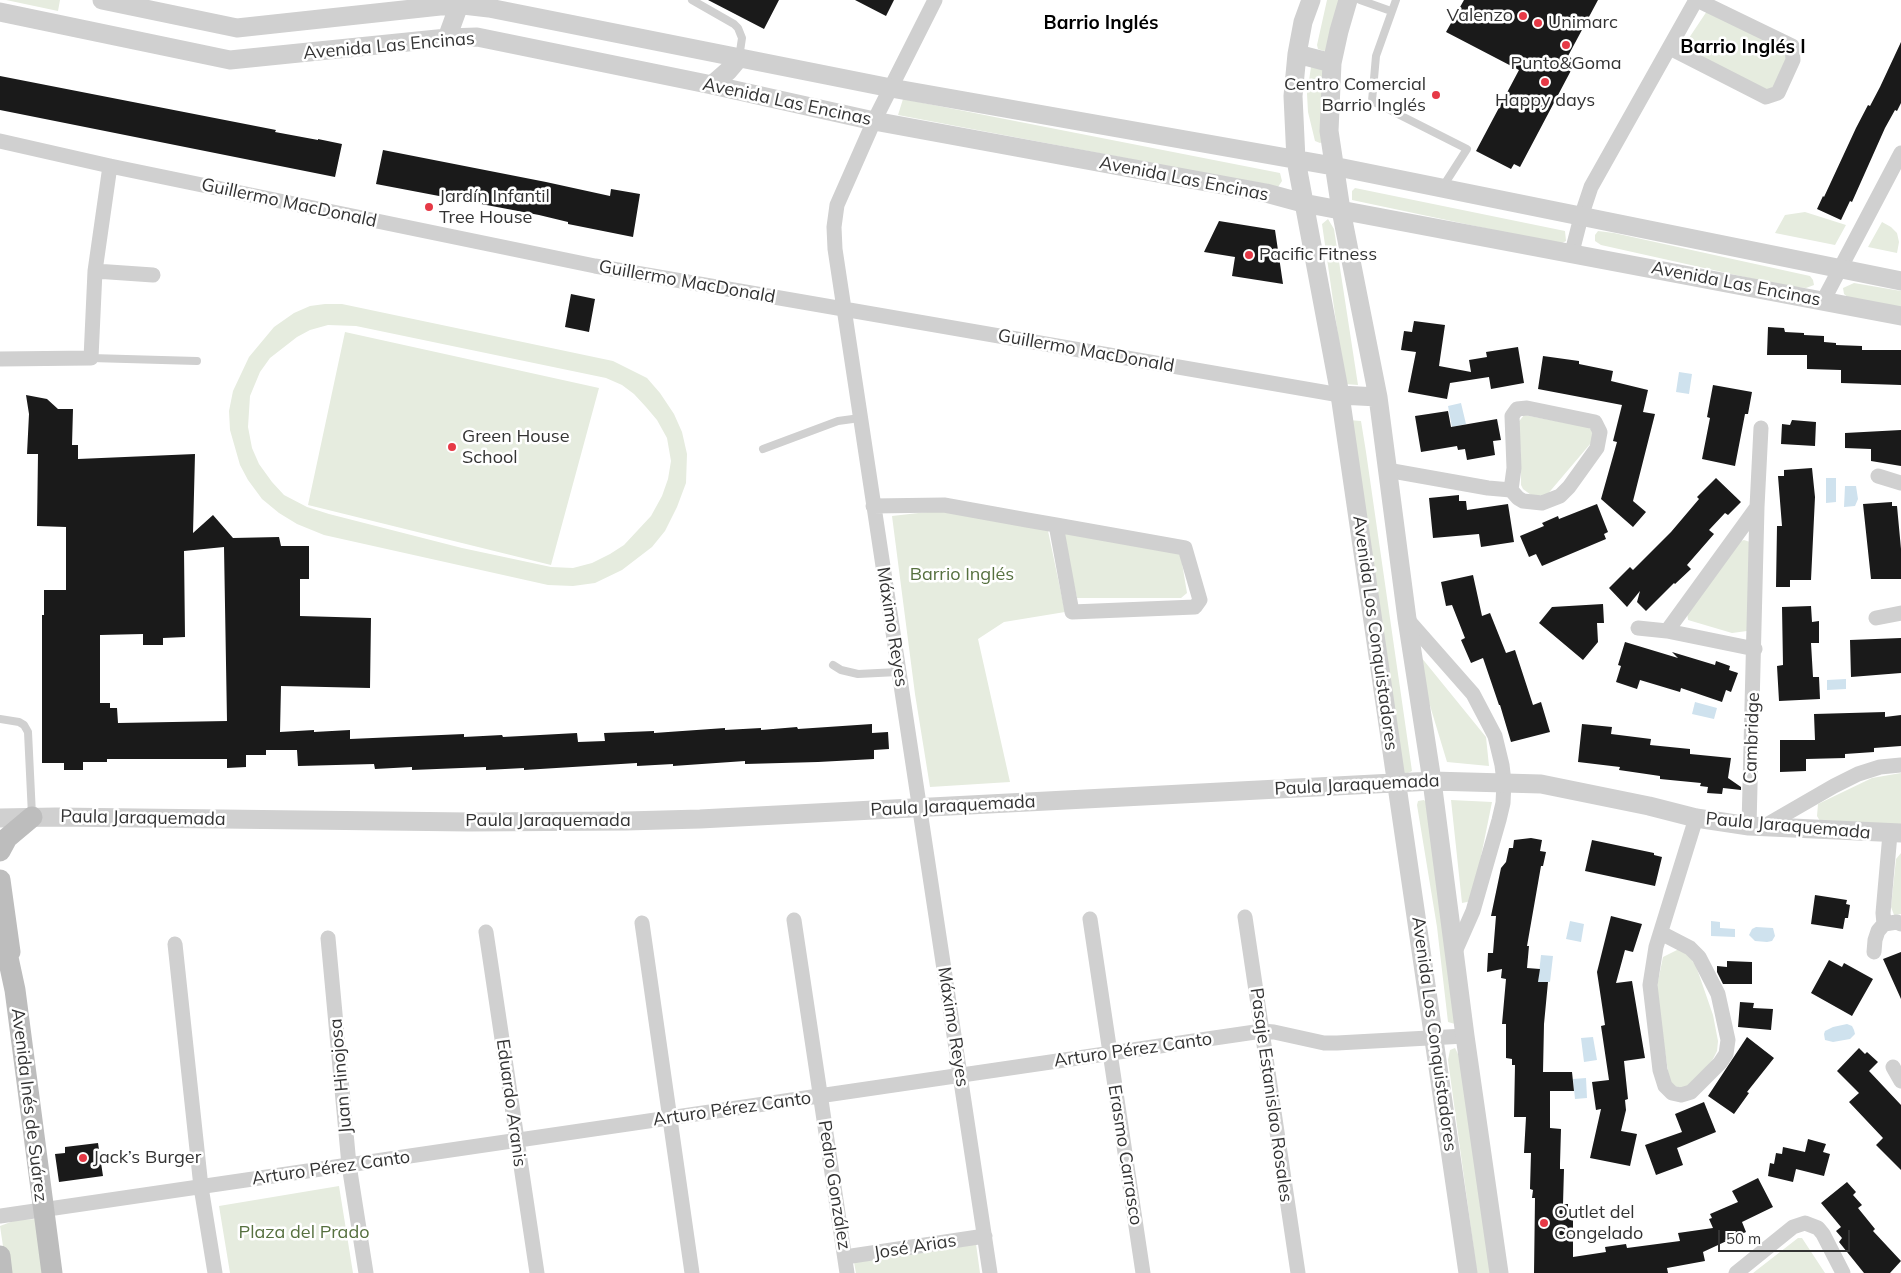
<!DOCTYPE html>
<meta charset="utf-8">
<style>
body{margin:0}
#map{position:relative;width:1901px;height:1273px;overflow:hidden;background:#fff;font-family:Mulish,sans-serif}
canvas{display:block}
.scale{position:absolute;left:1718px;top:1230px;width:132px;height:22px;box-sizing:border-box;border:2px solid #333;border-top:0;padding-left:6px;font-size:15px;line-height:18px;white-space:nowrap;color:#333;-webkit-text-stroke:4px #fff;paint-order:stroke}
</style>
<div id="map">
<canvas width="1901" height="1273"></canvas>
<div class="scale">50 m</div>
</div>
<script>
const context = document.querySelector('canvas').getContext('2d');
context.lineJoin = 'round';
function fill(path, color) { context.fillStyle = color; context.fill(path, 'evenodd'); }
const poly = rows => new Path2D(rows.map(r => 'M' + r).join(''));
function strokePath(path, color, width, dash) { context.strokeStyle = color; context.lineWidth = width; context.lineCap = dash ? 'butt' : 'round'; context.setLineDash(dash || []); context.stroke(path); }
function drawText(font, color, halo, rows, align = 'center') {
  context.font = font + ' Mulish,sans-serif'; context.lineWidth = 5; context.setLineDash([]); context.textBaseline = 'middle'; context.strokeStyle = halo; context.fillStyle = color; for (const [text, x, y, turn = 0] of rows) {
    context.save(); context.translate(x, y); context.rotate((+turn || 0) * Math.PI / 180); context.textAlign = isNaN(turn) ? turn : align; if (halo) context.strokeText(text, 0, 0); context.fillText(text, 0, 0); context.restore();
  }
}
fill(poly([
 [6,0,60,0,58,11],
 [1327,0,1340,0,1327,50,1324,51,1318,49,1317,45],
 [1707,11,1787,51,1788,58,1773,89,1766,91,1690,51,1687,41],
 [1311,67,1325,70,1325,141,1320,143,1315,141,1308,112,1307,94],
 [903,99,1280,173,1282,181,1278,187,898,115],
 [1355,188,1565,231,1566,241,1560,244,1352,200,1352,191],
 [1805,212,1846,225,1835,245,1775,233,1785,215],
 [1328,219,1334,229,1358,385,1345,384,1322,224],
 [1882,222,1891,227,1897,233,1899,242,1897,253,1868,247],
 [1598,231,1614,233,1810,276,1813,280,1814,285,1806,288,1785,286,1601,245,1595,241,1595,235],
 [1854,283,1901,291,1901,308,1849,298,1844,294,1843,288],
 [325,304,342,304,613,361,647,378,660,393,674,414,682,432,687,454,686,483,677,507,665,531,652,547,622,570,595,583,573,586,548,585,324,535,297,524,279,513,262,499,248,480,240,465,230,430,229,411,233,391,249,357,274,327,294,313,310,306],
 [328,325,356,326,606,378,622,385,634,394,646,407,657,420,667,438,671,461,668,479,662,496,651,516,624,545,610,554,592,563,573,568,551,567,462,548,329,514,307,507,284,495,272,482,259,464,252,448,248,427,250,396,260,372,270,358,297,337,310,330],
 [345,332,599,388,551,565,308,505],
 [1524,415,1587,427,1591,429,1593,436,1591,443,1546,496,1531,495,1523,489,1521,485,1521,455,1517,424],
 [1348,420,1361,421,1366,452,1412,771,1406,774,1401,773],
 [945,510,1047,526,1065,612,1004,622,978,639,1010,782,930,787,915,694,892,516],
 [1063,533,1180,551,1187,593,1181,598,1077,598],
 [1744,540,1750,542,1747,631,1732,633,1688,620,1687,612,1738,542],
 [1412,646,1486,737,1489,766,1447,762],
 [1901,773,1901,825,1820,821,1817,816,1818,804,1872,778],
 [1424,800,1429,805,1455,1024,1448,1022,1437,927,1417,805,1418,801],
 [1451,800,1492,802,1472,901,1462,903],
 [1901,853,1901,914,1894,915,1891,907,1896,859],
 [1679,949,1686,952,1696,966,1713,1015,1718,1041,1717,1051,1713,1059,1693,1084,1683,1088,1670,1085,1656,991,1663,957],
 [1455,1048,1459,1056,1491,1273,1477,1273,1448,1060,1450,1050],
 [339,1186,353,1273,230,1273,219,1206],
 [39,1219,47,1273,7,1273,0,1226,16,1220],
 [1798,1238,1802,1238,1825,1273,1753,1273],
 [976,1244,980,1273,856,1273,854,1262]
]), '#e6ecdf');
fill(poly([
 [1679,372,1692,374,1689,394,1676,392],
 [1461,403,1466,424,1452,427,1448,406],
 [1826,478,1836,478,1836,502,1826,503],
 [1845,486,1856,486,1858,499,1855,506,1844,507],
 [1846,679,1846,689,1827,690,1827,680],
 [1695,702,1717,708,1714,719,1692,714],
 [1570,921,1584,924,1581,942,1566,939],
 [1711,921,1720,922,1720,928,1735,929,1735,937,1711,936],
 [1756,927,1773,928,1775,936,1772,941,1767,942,1755,941,1749,935,1752,929],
 [1541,955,1553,956,1550,982,1538,982],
 [1847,1024,1852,1026,1854,1030,1855,1034,1850,1039,1833,1042,1825,1040,1824,1034,1825,1031,1833,1027],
 [1593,1037,1597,1060,1584,1062,1581,1038],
 [1586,1078,1587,1098,1575,1099,1573,1079]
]), '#cfe2ee');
fill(poly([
 [708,0,779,0,764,29],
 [855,0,894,0,886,16],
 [1464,0,1598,0,1568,56,1576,61,1520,167,1514,164,1511,169,1476,151,1519,70,1446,32],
 [1901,42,1901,103,1897,111,1895,110,1885,128,1852,202,1850,201,1841,220,1817,209,1823,196,1824,197,1856,128,1868,105,1870,106,1880,87],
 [0,76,276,130,275,132,318,140,318,139,342,144,335,177,0,110],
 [383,150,546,182,610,196,611,189,640,194,633,237,568,224,568,222,539,215,376,184],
 [1219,221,1275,230,1283,284,1232,276,1235,257,1204,252],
 [571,294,595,299,589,332,565,327],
 [1414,321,1445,325,1439,366,1471,372,1469,360,1487,357,1486,352,1518,347,1524,383,1491,389,1489,377,1450,383,1447,399,1408,392,1416,352,1401,350,1404,331,1412,332],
 [1768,327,1784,328,1785,332,1804,333,1804,335,1824,336,1824,342,1836,343,1836,345,1862,346,1862,350,1901,350,1901,385,1841,383,1841,370,1807,369,1807,355,1767,355],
 [1543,356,1579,361,1579,364,1613,371,1611,381,1648,390,1643,412,1655,414,1633,501,1646,512,1633,527,1601,499,1617,442,1613,441,1622,405,1538,389],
 [1713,385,1752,392,1748,414,1745,414,1735,466,1702,459,1710,418,1707,417],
 [26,395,47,399,58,409,73,409,72,445,78,445,78,459,195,454,193,533,213,515,233,538,279,537,281,546,309,546,309,579,300,579,300,616,371,618,370,688,281,686,280,732,314,730,314,732,350,730,350,739,464,734,464,737,502,735,503,737,577,733,578,742,605,741,604,733,654,731,654,733,725,728,725,730,761,728,761,730,797,727,798,729,872,724,872,733,888,732,889,749,874,750,874,759,818,762,745,764,745,761,673,766,673,764,637,766,637,763,524,770,524,768,486,770,486,767,412,770,412,767,375,769,374,764,298,766,297,750,266,750,266,755,246,755,246,767,227,768,227,759,107,759,107,762,83,762,83,770,64,770,64,763,42,763,42,615,44,615,44,590,66,590,66,527,37,526,38,454,27,454,29,414],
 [224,547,227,721,118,723,117,708,110,708,110,703,100,703,100,635,143,634,143,645,163,645,163,638,185,637,184,551],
 [1448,411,1451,427,1497,419,1501,440,1493,441,1495,455,1467,460,1465,449,1458,450,1457,446,1421,452,1415,416],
 [1792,420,1816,422,1815,446,1781,444,1782,424,1790,425],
 [1901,430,1901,466,1871,461,1871,449,1845,448,1845,433],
 [1812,468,1815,497,1811,580,1790,580,1790,587,1776,587,1777,526,1782,526,1778,476,1784,476,1784,470],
 [1716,478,1741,502,1728,515,1725,513,1709,530,1714,534,1687,565,1691,569,1675,584,1674,583,1646,611,1637,602,1640,591,1627,607,1609,588,1630,567,1633,570,1671,532,1699,499,1697,497],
 [1459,495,1459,501,1466,501,1467,510,1508,504,1514,542,1481,547,1479,534,1433,538,1429,498],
 [1892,502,1892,506,1897,506,1901,549,1901,579,1871,579,1863,504],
 [1597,504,1608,532,1604,534,1606,539,1542,566,1536,554,1529,557,1520,536,1544,526,1542,523,1558,516,1559,519],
 [1473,575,1482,616,1490,613,1506,653,1515,650,1533,705,1541,702,1550,732,1511,742,1500,705,1499,705,1483,658,1471,663,1461,640,1465,638,1452,605,1446,606,1441,582],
 [1603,604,1604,623,1597,623,1598,642,1583,660,1539,623,1552,607],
 [1811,606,1812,622,1819,621,1819,643,1811,643,1813,677,1819,677,1820,699,1779,701,1777,666,1783,665,1782,607],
 [1901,638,1901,673,1851,677,1850,640],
 [1625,642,1678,658,1672,652,1715,665,1716,661,1730,666,1729,670,1738,673,1731,692,1726,690,1722,702,1681,688,1680,692,1640,680,1637,689,1616,682,1621,666,1618,665],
 [1885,712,1885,717,1901,715,1901,746,1874,748,1874,752,1845,754,1845,758,1806,759,1806,771,1780,772,1780,740,1815,740,1814,714],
 [1582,724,1612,727,1611,734,1651,739,1650,745,1690,749,1690,754,1731,758,1728,778,1741,787,1741,790,1723,788,1722,794,1707,793,1708,787,1700,786,1701,783,1660,779,1660,776,1619,770,1620,767,1578,762],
 [1531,838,1542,840,1540,851,1546,852,1543,866,1541,866,1527,946,1529,946,1527,968,1540,969,1538,982,1548,982,1544,1024,1543,1072,1572,1072,1574,1091,1550,1091,1550,1128,1561,1129,1560,1164,1560,1169,1564,1169,1563,1204,1568,1204,1568,1216,1573,1217,1573,1257,1606,1252,1605,1247,1626,1244,1627,1248,1680,1241,1678,1233,1713,1228,1709,1219,1712,1218,1710,1214,1738,1202,1732,1191,1758,1178,1773,1207,1742,1222,1746,1232,1703,1252,1705,1261,1667,1268,1668,1273,1534,1273,1535,1198,1532,1198,1533,1190,1530,1189,1531,1153,1524,1153,1526,1117,1514,1117,1515,1065,1512,1065,1512,1059,1506,1058,1506,1024,1502,1024,1506,979,1501,978,1502,969,1487,972,1488,953,1493,953,1496,916,1491,916,1501,868,1506,862,1509,848,1513,848,1514,840],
 [1592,840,1654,853,1654,855,1662,857,1655,886,1585,871],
 [1815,895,1847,900,1846,904,1850,905,1848,918,1845,918,1843,929,1811,924],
 [1611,916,1642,924,1633,952,1625,950,1616,983,1632,981,1645,1058,1624,1061,1628,1099,1625,1100,1626,1110,1621,1131,1637,1134,1630,1166,1590,1158,1601,1109,1596,1110,1592,1082,1609,1080,1601,1026,1605,1025,1597,972],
 [1901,952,1901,999,1883,959],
 [1829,960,1842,967,1844,963,1873,979,1852,1016,1811,993],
 [1727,961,1752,962,1752,984,1723,984,1717,972,1717,966,1727,967],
 [1740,1002,1754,1003,1753,1008,1773,1009,1771,1030,1738,1027],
 [1747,1037,1774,1058,1747,1092,1749,1093,1734,1114,1708,1096],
 [1859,1048,1865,1054,1867,1052,1878,1062,1869,1071,1901,1105,1901,1170,1876,1145,1883,1138,1849,1102,1859,1093,1837,1071],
 [1704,1102,1716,1132,1677,1148,1683,1165,1656,1175,1645,1145,1682,1132,1675,1114],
 [1808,1139,1826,1144,1823,1152,1830,1154,1824,1176,1796,1169,1793,1182,1768,1176,1770,1163,1774,1164,1776,1153,1782,1154,1783,1147,1805,1152],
 [98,1143,103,1176,59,1182,55,1154,65,1153,65,1147],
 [1847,1182,1856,1192,1853,1195,1862,1205,1858,1208,1875,1229,1873,1231,1901,1261,1890,1273,1864,1273,1839,1242,1842,1238,1836,1231,1841,1227,1821,1203]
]), '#1a1a1a');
strokePath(poly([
 [692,0,734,24,738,28,742,38,739,58],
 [1360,0,1391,11],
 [1396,0,1376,56,1372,101,1467,149,1442,188],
 [91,358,197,361],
 [763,449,838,421,860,418],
 [833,665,841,670,858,674,898,672],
 [0,719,19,722,24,725,28,732,32,815]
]), '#d0d0d0', 8);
strokePath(poly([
 [935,0,874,121,837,205,834,227,835,249,990,1273],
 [1670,48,1766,97,1778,93,1793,60,1792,46,1697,0],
 [0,141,110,166,595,266,1340,395],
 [1572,252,1581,217,1591,187,1696,0],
 [95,271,153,275],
 [1823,301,1901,153],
 [0,359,91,358,95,271,110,166],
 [1527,408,1595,422,1600,432,1597,448,1569,487,1560,496,1542,503,1523,501,1518,498,1511,490,1514,468,1512,416,1517,409,1527,408],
 [1387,470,1488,488,1511,490],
 [1878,476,1901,483],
 [873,506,944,505,1027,520,1056,525,1185,548,1200,600,1195,607,1072,612,1056,525],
 [1876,618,1901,613],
 [1407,619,1473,694,1495,736,1502,765,1504,782,1503,803,1499,820,1473,911,1454,954],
 [1638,628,1667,631,1755,649],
 [1667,631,1757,507],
 [1749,826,1757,507,1761,428],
 [1763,827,1834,786,1858,774,1880,767,1901,765],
 [1890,834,1883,913,1884,924,1897,922,1901,924],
 [1245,917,1298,1273],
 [1090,919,1143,1273],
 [794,920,847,1273],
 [642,923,692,1273],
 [486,932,537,1273],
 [1661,933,1690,948,1699,957,1718,994,1728,1040,1726,1054,1720,1063,1691,1092,1681,1095,1672,1093,1665,1086,1660,1070,1650,985,1656,947,1696,818],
 [328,938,349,1165,366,1273],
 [175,944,201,1187,215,1273],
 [1874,952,1875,940,1878,931,1884,924],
 [1893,1067,1901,1081],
 [0,1216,1262,1031,1274,1032,1324,1043,1337,1043,1465,1036],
 [845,1257,985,1236],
 [1736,1273,1793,1227,1805,1223,1818,1228,1823,1234,1843,1273]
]), '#d0d0d0', 15);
strokePath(poly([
 [102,0,237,28,440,6,463,5,489,8,891,88,1333,166,1901,281],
 [1311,0,1303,22,1297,54,1293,96,1296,160,1340,395,1468,1273],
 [1348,0,1339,31,1332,63,1329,131,1341,210,1378,397,1407,619,1432,781,1465,1036,1499,1273],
 [0,12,230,60,447,38,477,37,712,85,874,121,1266,193,1303,203,1901,316],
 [447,38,459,5],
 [1297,54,1332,63],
 [712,85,728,71,739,58],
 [1340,395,1378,397],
 [0,818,56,817,469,822,626,821,700,819,1432,781,1541,784,1649,806,1696,818,1749,826,1901,833]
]), '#d0d0d0', 19);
strokePath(poly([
 [0,851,7,838,32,817],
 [0,880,10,952],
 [0,938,7,953,15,990,52,1273],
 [0,1256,2,1273]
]), '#bdbdbd', 21);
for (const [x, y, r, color] of [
 [1523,16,5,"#e63946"],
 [1538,23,5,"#e63946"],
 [1566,45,5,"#e63946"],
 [1545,82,5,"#e63946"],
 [1436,95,5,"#e63946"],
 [429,207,5,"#e63946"],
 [1249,255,5,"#e63946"],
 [452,447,5,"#e63946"],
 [83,1158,5,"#e63946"],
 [1544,1223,5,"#e63946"]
]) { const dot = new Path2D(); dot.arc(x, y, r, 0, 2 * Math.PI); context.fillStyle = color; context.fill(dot); strokePath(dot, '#fff', 2); }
drawText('18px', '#333', '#fff', [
 ["Valenzo",1513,16,"right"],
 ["Unimarc",1548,23],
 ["Punto&Goma",1566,64,"center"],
 ["Centro Comercial",1426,85,"right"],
 ["Barrio Inglés",1426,106,"right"],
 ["Happy days",1545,101,"center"],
 ["Jardín Infantil",439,197],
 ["Tree House",439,218],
 ["Pacific Fitness",1259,255],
 ["Green House",462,437],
 ["School",462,458],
 ["Jack’s Burger",93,1158],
 ["Outlet del",1554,1213],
 ["Congelado",1554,1234]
], 'left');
drawText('18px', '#333', '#fff', [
 ["Avenida Las Encinas",389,46,-5],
 ["Avenida Las Encinas",787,102,12],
 ["Avenida Las Encinas",1184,179,11],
 ["Guillermo MacDonald",289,203,12],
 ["Guillermo MacDonald",687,282,10],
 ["Avenida Las Encinas",1736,284,11],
 ["Guillermo MacDonald",1086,351,10],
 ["Máximo Reyes",892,627,81],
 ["Avenida Los Conquistadores",1375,633,82],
 ["Cambridge",1752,738,-88],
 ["Paula Jaraquemada",1357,785,-3],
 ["Paula Jaraquemada",953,806,-3],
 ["Paula Jaraquemada",143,818,1],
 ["Paula Jaraquemada",548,821],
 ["Paula Jaraquemada",1788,826,5],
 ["Máximo Reyes",953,1027,81],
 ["Avenida Los Conquistadores",1434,1034,82],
 ["Arturo Pérez Canto",1133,1050,-8],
 ["Juan Hinojosa",341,1076,-95],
 ["Pasaje Estanislao Rosales",1271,1095,82],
 ["Eduardo Aranis",511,1103,82],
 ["Avenida Inés de Suárez",29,1105,83],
 ["Arturo Pérez Canto",732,1109,-8],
 ["Erasmo Carrasco",1125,1155,81],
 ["Arturo Pérez Canto",331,1168,-8],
 ["Pedro González",834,1185,81],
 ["José Arias",915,1247,-9]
]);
drawText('18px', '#56703f', '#fff', [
 ["Barrio Inglés",962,575],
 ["Plaza del Prado",304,1233]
]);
drawText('bold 19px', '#000', '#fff', [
 ["Barrio Inglés",1101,23],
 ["Barrio Inglés I",1743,47]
]);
</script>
